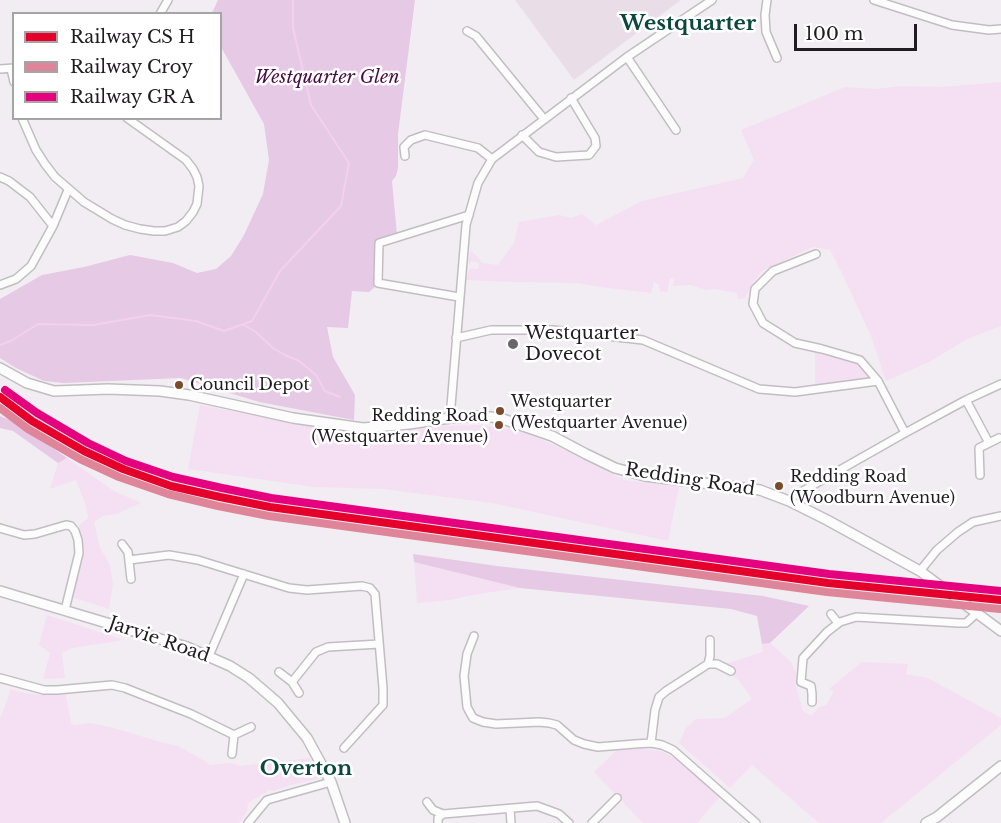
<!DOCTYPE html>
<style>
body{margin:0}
#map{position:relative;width:1001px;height:823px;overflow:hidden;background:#f2edf2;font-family:"Libre Baskerville",serif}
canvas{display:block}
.legend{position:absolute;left:12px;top:12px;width:210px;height:108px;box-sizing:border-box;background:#fff;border:2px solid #a6a5a6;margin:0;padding:8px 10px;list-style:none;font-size:18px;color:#201d20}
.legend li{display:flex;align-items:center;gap:12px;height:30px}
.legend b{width:30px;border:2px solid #a6a5a6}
.scale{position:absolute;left:794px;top:24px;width:123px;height:27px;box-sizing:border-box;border:3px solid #201d20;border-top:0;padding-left:8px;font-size:18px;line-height:21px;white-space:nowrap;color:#201d20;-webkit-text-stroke:4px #fff;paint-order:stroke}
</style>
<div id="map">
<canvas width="1001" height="823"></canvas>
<ul class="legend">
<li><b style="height:8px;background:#e4002b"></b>Railway CS H</li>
<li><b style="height:8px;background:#df859a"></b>Railway Croy</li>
<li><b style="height:8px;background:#e5007d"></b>Railway GR A</li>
</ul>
<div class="scale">100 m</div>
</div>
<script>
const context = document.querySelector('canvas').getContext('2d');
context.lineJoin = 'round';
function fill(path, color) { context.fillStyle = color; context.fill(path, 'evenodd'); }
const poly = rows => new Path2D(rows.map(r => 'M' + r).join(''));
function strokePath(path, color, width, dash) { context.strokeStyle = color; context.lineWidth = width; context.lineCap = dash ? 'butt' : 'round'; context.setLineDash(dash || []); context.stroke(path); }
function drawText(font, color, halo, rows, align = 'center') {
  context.font = font + ' "Libre Baskerville",serif'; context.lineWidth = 5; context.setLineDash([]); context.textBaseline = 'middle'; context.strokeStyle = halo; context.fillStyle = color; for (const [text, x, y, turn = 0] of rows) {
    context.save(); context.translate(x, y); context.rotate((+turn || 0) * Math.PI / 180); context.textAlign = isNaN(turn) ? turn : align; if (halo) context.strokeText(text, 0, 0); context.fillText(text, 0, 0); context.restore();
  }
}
fill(poly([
 [515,0,681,0,574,80]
]), '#e9dee8');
fill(poly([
 [1001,82,1001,326,967,339,929,362,886,381,871,336,842,273,830,250,813,247,762,271,752,284,745,298,738,299,737,293,714,289,705,290,691,285,673,286,674,279,670,278,667,292,660,291,659,285,654,282,651,293,600,287,577,283,510,282,466,280,470,268,478,269,479,263,471,261,470,264,468,263,471,250,483,263,498,265,514,243,519,222,559,215,571,218,582,214,596,225,642,201,743,178,754,160,741,130,845,87,875,89,902,86,940,87],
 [815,347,860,360,878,381,815,389],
 [200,405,348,433,374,435,439,426,481,425,518,430,559,447,624,480,679,486,668,541,492,503,383,489,314,487,188,469],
 [67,458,114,491,141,503,116,514,103,516,94,522,100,548,110,565,113,584,109,609,72,597,82,556,79,525,88,518,86,506,76,480,50,489,58,463],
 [414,562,520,588,472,595,450,600,417,603],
 [47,615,124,640,72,648,62,653,65,678,43,679,50,653,39,645],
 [770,643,791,662,796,673,796,686,803,711,811,716,819,707,826,705,834,692,829,689,862,662,908,664,906,674,928,678,1001,718,1001,725,881,823,819,823,752,765,730,788,679,743,686,728,696,719,725,718,752,699,740,682,722,665,763,652,762,644],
 [11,689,24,693,42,695,66,695,71,723,74,725,90,723,110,727,164,743,178,746,200,758,210,765,231,763,240,766,310,758,318,779,291,785,274,791,269,790,248,803,247,812,239,823,0,823,0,717,1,717],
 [644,749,661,751,678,760,693,772,720,797,697,823,643,823,594,772,617,750]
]), '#f4e0f2');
fill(poly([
 [218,0,415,0,398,134,398,168,396,176,392,181,397,235,377,241,376,286,369,292,352,291,348,328,327,327,333,357,355,395,354,420,259,402,181,378,64,383,44,381,16,368,0,358,0,299,42,275,84,267,130,255,173,263,197,273,216,269,231,256,244,235,263,194,269,160,264,124,221,47,220,14,212,13],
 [0,416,15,422,67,458,58,463,13,431,0,428],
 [413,554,497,566,763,596,809,606,770,643,762,644,757,616,731,609,520,588,414,562]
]), '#e6c9e4');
strokePath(poly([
 [244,325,256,332,273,348,285,355,299,361,316,375,325,391,340,397],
 [0,345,11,341,38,324,93,325,150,315,196,321,224,331,252,321,280,271,341,206,349,163,311,105,293,28,293,0]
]), '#f4cff1', 2);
const street = poly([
 [767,0,765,15,766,32,777,58],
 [874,0,952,25,989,30,1001,29],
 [160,14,168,0],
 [467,31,476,36,544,119],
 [627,57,676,130],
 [0,69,14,68],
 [11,69,14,82],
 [22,118,36,150,45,164,55,177,84,202,112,219,125,225,140,229,154,231,165,231,178,227,186,221,193,212,197,204,199,186,197,177,193,169,186,160,127,118],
 [522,135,539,152,556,157,589,155,596,146,595,138,571,98],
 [405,156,404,147,411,140,425,135,478,148,492,159],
 [0,177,9,181,30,197,53,226],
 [816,254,773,271,755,289,753,304,763,323,795,343,822,349,860,360,878,381,905,433],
 [0,285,16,279,31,266,53,226,68,190],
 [459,297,378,283,379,243,469,215],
 [456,338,491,330,553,330,643,340,759,389,795,392,878,381],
 [966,400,989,443,979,448,980,475],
 [450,418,466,225,478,183,492,159,627,57,712,0],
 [989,443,999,438],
 [789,501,794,496,905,433,966,400,1001,384],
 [0,528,24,535,35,534,66,525,71,526,75,531,78,540,79,553,65,610],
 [122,544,128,552,131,579],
 [129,560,169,555,198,560,289,588,307,590,362,586,370,588,375,594,383,688,383,705,344,748],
 [920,571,937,550,958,532,973,522,1001,516],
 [831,614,838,623],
 [474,636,467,654,464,676,467,707,473,718,483,722,496,724,539,722,549,723,557,725,574,740,584,744,598,747,635,744,651,743,662,745,673,750,756,823],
 [710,640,710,656,708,664,717,664,731,671],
 [209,656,244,574],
 [279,672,292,682,299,693],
 [0,678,44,690,57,690,112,685,125,688,191,714,234,735],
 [292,682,316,652,328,647,379,644],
 [812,702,812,694,811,686,801,682,803,658,827,632,840,622,856,617,959,623,966,623,977,613],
 [651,743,655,710,659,697,666,691,708,664],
 [232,754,234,735,251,727],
 [427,802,433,810,443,814,537,806,559,814,569,823],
 [510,809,511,823],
 [248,823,267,800,331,782],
 [438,823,438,818,443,814],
 [592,823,617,798]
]);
const secondary = poly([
 [0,368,27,383,54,391,108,389,160,391,189,395,293,418,363,428,409,424,450,418,481,416,500,418,552,436,586,454,615,468,645,476,760,490,789,501,827,520,920,571,1001,631],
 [0,591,187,647,230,666,249,678,278,703,307,738,331,782,345,823],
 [926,823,937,817,952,805,1001,766]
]);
strokePath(street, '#c1bec1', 10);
strokePath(secondary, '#c1bec1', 12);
strokePath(street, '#fdfcfd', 7);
strokePath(secondary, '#fdfcfd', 9);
strokePath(poly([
 [0,397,32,421,84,451,123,469,171,486,220,497,270,507,828,583,1001,600]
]), '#e4002b', 8);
strokePath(poly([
 [0,408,28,429,80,459,119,477,168,494,218,506,269,516,827,592,1000,609]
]), '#df859a', 8);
strokePath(poly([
 [5,390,37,413,88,443,126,461,173,477,222,488,271,498,829,574,1001,591]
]), '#e5007d', 8);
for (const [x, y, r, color] of [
 [513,344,6,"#6a666a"],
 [179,385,5,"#7a4b2a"],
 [500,411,5,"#7a4b2a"],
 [499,425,5,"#7a4b2a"],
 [779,486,5,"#7a4b2a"]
]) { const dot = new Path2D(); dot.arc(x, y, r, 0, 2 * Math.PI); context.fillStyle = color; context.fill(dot); strokePath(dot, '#fff', 2); }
drawText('16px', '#201d20', '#fff', [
 ["Council Depot",190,385],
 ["Westquarter",511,402],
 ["(Westquarter Avenue)",511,423],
 ["Redding Road",488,416,"right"],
 ["(Westquarter Avenue)",488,437,"right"],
 ["Redding Road",790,477],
 ["(Woodburn Avenue)",790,498]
], 'left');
drawText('italic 18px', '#470c46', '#fff', [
 ["Westquarter Glen",327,78]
]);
drawText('18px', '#201d20', '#fff', [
 ["Westquarter",525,334],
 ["Dovecot",525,355]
], 'left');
drawText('18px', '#201d20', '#fff', [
 ["Redding Road",690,480,9],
 ["Jarvie Road",159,640,19]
]);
drawText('bold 21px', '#0d483e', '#fff', [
 ["Westquarter",688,24],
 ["Overton",306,769]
]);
</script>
